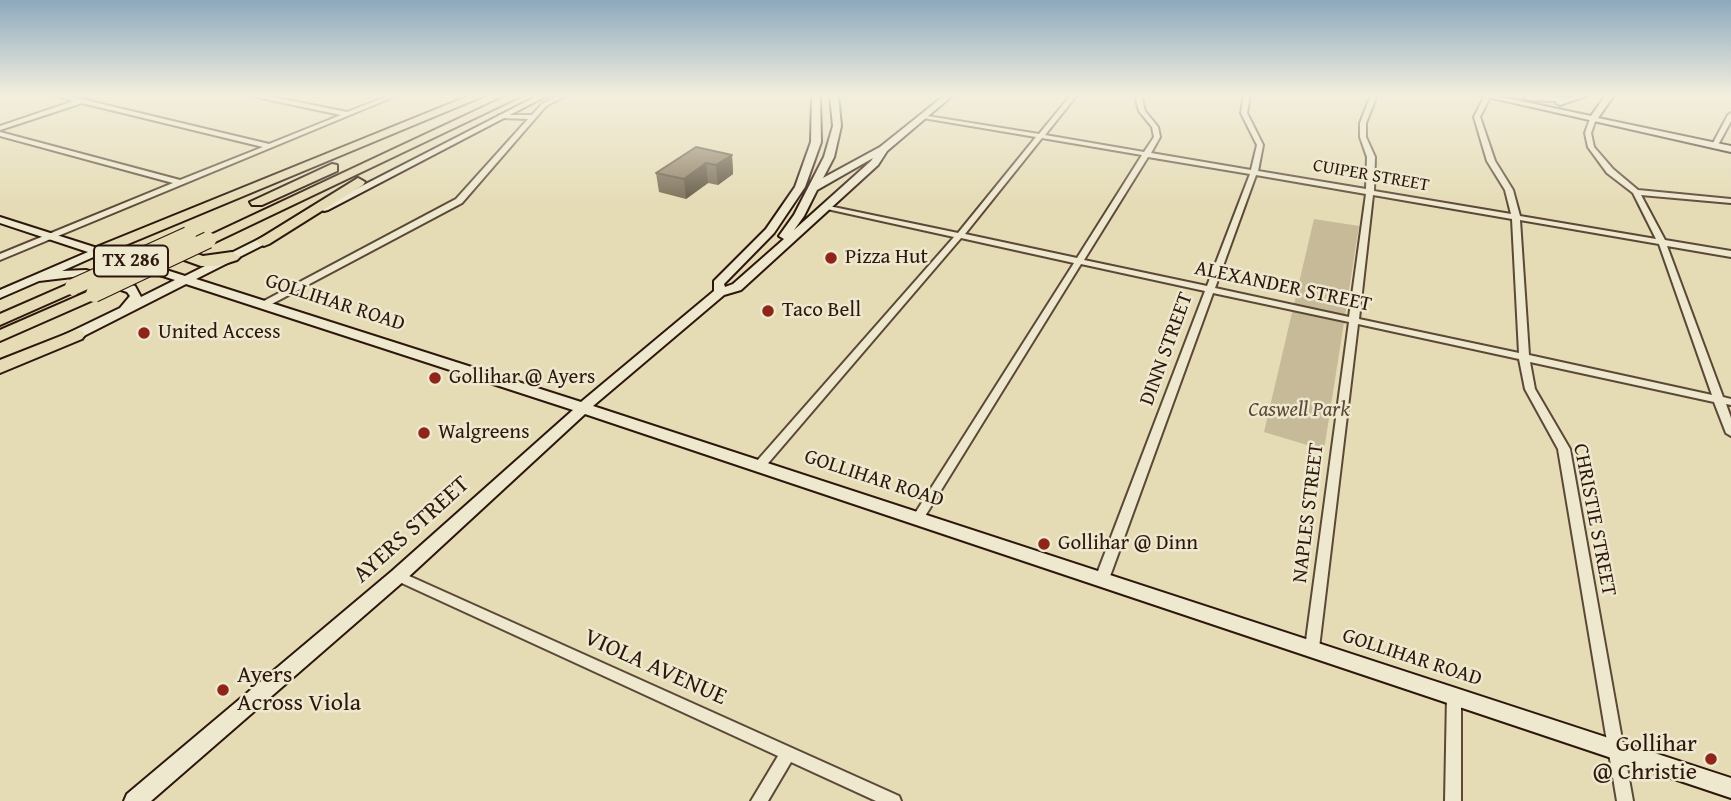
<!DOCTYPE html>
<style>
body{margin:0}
canvas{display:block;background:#e5dbb5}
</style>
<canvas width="1731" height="801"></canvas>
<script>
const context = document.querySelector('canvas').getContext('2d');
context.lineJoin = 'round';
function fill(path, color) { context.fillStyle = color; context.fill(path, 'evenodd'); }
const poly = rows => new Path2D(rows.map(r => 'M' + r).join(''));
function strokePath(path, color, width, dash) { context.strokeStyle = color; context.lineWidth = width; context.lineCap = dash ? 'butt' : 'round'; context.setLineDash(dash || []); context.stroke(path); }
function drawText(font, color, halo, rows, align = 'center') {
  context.font = font + ' "Gentium Book Plus",serif'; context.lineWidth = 5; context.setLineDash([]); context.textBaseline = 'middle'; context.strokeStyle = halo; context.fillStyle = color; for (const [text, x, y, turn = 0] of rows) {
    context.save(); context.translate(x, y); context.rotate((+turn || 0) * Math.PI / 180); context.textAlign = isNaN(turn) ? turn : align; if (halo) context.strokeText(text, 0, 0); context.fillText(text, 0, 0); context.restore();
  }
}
fill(poly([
 [1314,219,1359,226,1324,450,1264,432]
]), '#c6ba98');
const street = poly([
 [55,95,64,95,269,144,341,115,256,97,253,95,262,95,347,112,391,95,398,95,0,260,0,254,173,183,0,136,0,132,180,180,263,147,82,103,0,130,0,126,74,101,55,95],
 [560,95,567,95,546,106,462,203,268,306,262,306,260,304,262,302,456,199,528,119,501,118,499,117,499,115,532,115,542,104,560,95],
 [1071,95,1077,95,1045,135,1144,152,1154,137,1152,127,1139,111,1135,95,1141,95,1145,111,1158,127,1160,137,1151,153,1251,170,1257,145,1241,113,1244,95,1250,95,1247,113,1263,145,1258,171,1366,189,1367,157,1360,137,1360,123,1371,95,1377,95,1366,123,1366,137,1375,157,1374,191,1511,214,1505,190,1487,161,1474,117,1485,95,1491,95,1480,117,1495,161,1513,190,1520,216,1656,239,1633,193,1607,173,1588,147,1585,133,1590,119,1593,117,1596,119,1591,133,1594,147,1613,169,1638,190,1731,199,1731,203,1641,195,1665,240,1731,251,1731,257,1667,246,1723,397,1731,399,1731,405,1726,404,1731,418,1731,436,1726,433,1714,402,1530,362,1535,389,1570,449,1633,801,1617,801,1558,449,1525,389,1519,359,1358,324,1319,648,1317,652,1312,654,1307,652,1305,648,1349,322,1213,293,1109,579,1107,582,1102,584,1097,582,1095,579,1205,291,1081,264,922,521,918,522,914,521,912,518,914,515,1074,263,961,238,764,468,756,468,754,465,756,462,954,237,827,209,824,209,824,205,958,233,1036,137,923,118,921,117,921,115,1039,134,1071,95],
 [1042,138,1142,155,1077,258,965,234,1042,138],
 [1148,157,1250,174,1207,286,1084,260,1148,157],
 [1256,175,1366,194,1349,317,1215,288,1256,175],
 [1373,195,1512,219,1519,353,1359,319,1373,195],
 [1520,220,1659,244,1712,395,1529,355,1520,220],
 [1731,113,1731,121,1718,145,1713,146,1712,145,1728,115,1731,113],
 [398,571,899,796,901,801,876,801,791,762,768,801,751,801,778,756,393,579,391,576,393,573,398,571],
 [1454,690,1459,692,1461,696,1461,801,1445,801,1447,696,1449,692,1454,690]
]);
const secondary = poly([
 [539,95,548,95,328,210,324,211,319,208,539,95],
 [812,95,820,95,821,142,805,187,774,233,724,284,725,287,733,284,784,239,779,236,794,215,824,157,833,126,830,95,838,95,841,126,834,157,823,178,880,147,945,95,953,95,887,151,878,165,741,290,724,295,593,406,1731,778,1731,798,585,414,404,581,151,801,124,801,127,794,392,571,573,410,186,284,70,343,60,343,59,340,60,337,120,308,130,296,127,292,81,276,39,281,0,298,0,290,88,252,0,223,0,217,185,276,271,233,279,233,279,237,196,279,581,402,714,291,714,281,766,229,795,187,811,142,812,95],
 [873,158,871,161,794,230,804,216,817,190,873,158],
 [98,255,175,280,141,297,135,286,86,270,62,271,98,255],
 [1479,95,1492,95,1591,116,1606,95,1614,95,1598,118,1731,146,1731,152,1479,95],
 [1578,95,1589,95,1560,105,1556,103,1557,101,1528,100,1524,98,1528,96,1570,97,1578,95]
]);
const highway = poly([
 [471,95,486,95,104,254,99,256,91,251,94,248,471,95],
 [509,95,523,95,213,243,208,245,200,240,509,95],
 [332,164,337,165,337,171,262,205,252,205,250,202,332,164],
 [358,178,365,182,363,185,269,244,264,246,256,241,358,178],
 [167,244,203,256,232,252,240,257,237,260,218,266,201,266,162,252,159,249,167,244],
 [73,282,81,287,79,290,0,325,0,314,73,282],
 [94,289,102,294,100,297,0,341,0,330,94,289],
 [76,330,82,331,85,335,82,339,0,373,0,360,76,330]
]);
strokePath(street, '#5b4837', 4);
strokePath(secondary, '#2d170d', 4);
strokePath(highway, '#2d170d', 4);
fill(street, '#eee8cf');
fill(secondary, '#eee8cf');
fill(highway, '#e5dbb5');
const highwayBridge = poly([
 [73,287,188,235],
 [94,294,208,240]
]);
strokePath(highwayBridge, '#2d170d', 18, []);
strokePath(highwayBridge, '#e5dbb5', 16);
fill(poly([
 [732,155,733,174,718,185,708,183,686,199,659,192,656,173]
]), '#796c56');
fill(poly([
 [732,155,733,174,718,185,716,165],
 [706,163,708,183,686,199,684,179]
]), '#635846');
const building = poly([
 [696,147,732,155,716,165,706,163,684,179,656,173,696,147]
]);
fill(building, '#8d7d64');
strokePath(building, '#635846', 2);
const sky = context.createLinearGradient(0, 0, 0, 207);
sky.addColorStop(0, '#8da9bd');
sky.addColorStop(0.46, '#f3efde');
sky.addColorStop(1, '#f3efde00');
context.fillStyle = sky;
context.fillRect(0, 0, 1731, 207);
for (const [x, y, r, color] of [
 [831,258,7,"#8f2418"],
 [768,311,7,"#8f2418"],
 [144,333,7,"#8f2418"],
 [435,378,7,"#8f2418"],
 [424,433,7,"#8f2418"],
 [1044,544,7,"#8f2418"],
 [223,690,7,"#8f2418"],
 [1711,759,7,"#8f2418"]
]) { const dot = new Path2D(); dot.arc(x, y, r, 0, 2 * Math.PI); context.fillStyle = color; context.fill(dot); strokePath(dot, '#eee8cf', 2.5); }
drawText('18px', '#2d170d', '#eee8cf', [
 ["CUIPER STREET",1371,176,10]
]);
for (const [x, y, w] of [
 [131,261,74]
]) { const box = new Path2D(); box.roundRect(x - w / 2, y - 15.5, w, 31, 5); context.fillStyle = '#eee8cf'; context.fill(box); strokePath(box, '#2d170d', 2); }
drawText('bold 19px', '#2d170d', null, [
 ["TX 286",131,261]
]);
drawText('21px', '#2d170d', '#eee8cf', [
 ["Pizza Hut",845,258],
 ["Taco Bell",782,311],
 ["United Access",158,333],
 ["Gollihar @ Ayers",449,378],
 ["Walgreens",438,433],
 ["Gollihar @ Dinn",1058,544]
], 'left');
drawText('21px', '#2d170d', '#eee8cf', [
 ["ALEXANDER STREET",1283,287,12],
 ["GOLLIHAR ROAD",335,303,18],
 ["DINN STREET",1167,349,-70],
 ["GOLLIHAR ROAD",874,479,18],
 ["NAPLES STREET",1309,513,-83],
 ["CHRISTIE STREET",1594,520,79],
 ["GOLLIHAR ROAD",1412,658,18]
]);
drawText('italic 21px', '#5b4837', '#eee8cf', [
 ["Caswell Park",1299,411]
]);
drawText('24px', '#2d170d', '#eee8cf', [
 ["AYERS STREET",412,530,-42],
 ["VIOLA AVENUE",655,668,24]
]);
drawText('24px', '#2d170d', '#eee8cf', [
 ["Ayers",237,676],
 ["Across Viola",237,704],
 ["Gollihar",1697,745,"right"],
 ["@ Christie",1697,773,"right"]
], 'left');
</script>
